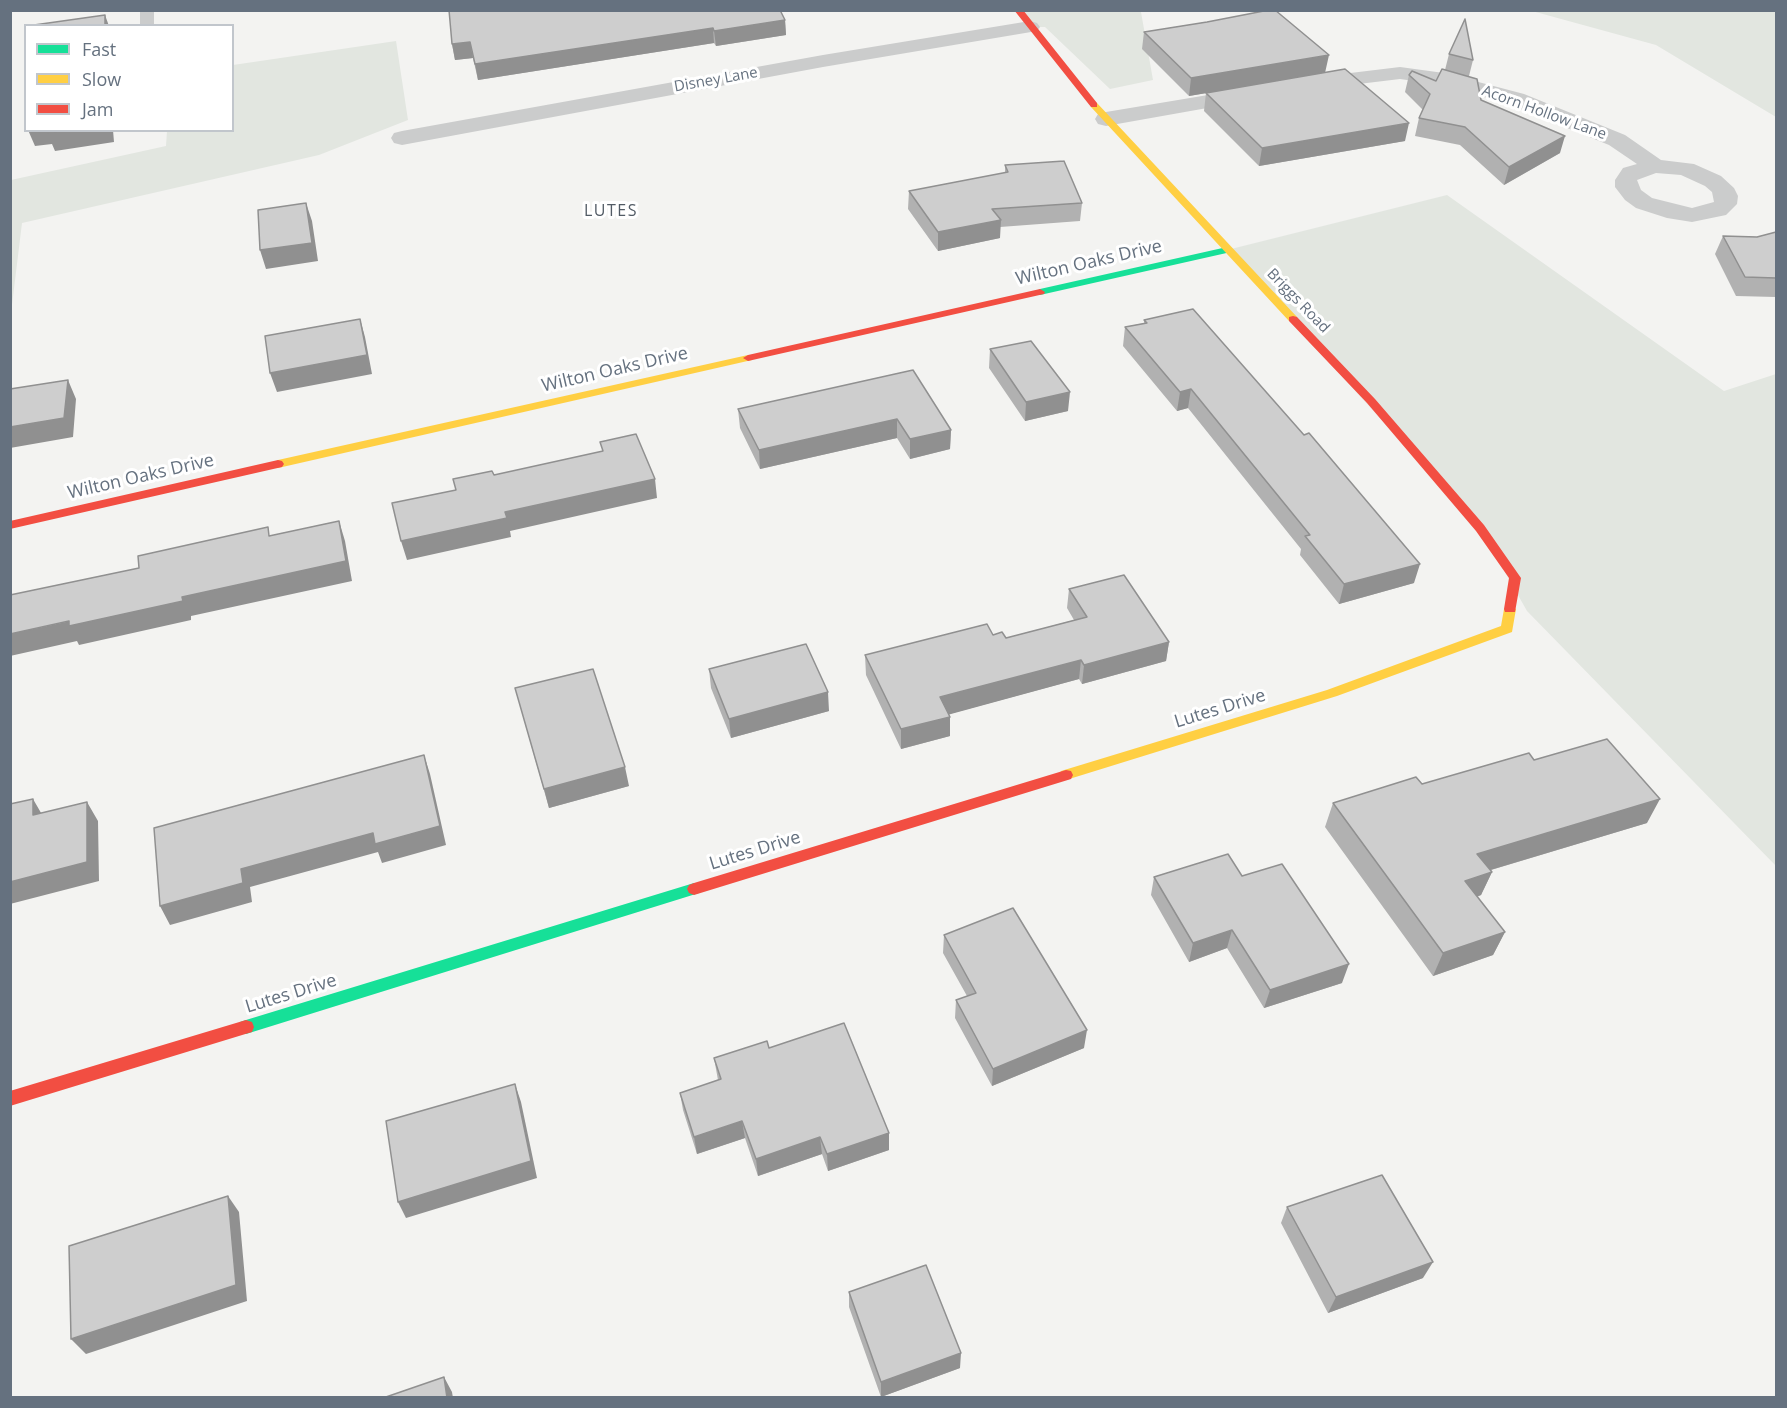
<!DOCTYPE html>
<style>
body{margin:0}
#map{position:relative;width:1787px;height:1408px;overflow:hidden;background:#f3f3f1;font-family:"Open Sans",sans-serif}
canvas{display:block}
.frame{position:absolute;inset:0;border:12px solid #65717f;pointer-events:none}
.legend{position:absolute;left:24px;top:24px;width:210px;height:108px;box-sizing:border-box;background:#fff;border:2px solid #c1c6cc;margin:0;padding:8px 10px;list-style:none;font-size:18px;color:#65717f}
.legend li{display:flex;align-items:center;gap:12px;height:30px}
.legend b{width:30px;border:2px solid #c1c6cc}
</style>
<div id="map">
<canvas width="1787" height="1408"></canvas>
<div class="frame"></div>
<ul class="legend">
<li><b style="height:8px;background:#16e098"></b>Fast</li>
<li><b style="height:8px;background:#ffcf43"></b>Slow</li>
<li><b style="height:8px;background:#f24e42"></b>Jam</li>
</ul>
</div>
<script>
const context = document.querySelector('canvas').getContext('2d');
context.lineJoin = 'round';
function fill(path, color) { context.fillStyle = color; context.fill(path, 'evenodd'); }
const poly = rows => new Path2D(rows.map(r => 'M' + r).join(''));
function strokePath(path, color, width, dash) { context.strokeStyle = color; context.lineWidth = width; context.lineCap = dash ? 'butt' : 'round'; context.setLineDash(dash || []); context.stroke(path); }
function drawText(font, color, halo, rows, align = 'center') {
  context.font = font + ' "Open Sans",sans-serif'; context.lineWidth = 6; context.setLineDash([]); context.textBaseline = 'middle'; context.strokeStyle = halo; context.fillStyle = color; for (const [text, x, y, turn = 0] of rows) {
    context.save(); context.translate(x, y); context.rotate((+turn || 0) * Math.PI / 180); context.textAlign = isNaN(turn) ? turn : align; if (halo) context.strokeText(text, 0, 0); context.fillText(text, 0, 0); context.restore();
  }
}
fill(poly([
 [1018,11,1150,11,1141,12,1153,80,1110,89,1045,27,1030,27],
 [1532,11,1776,11,1776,117,1656,45],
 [396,41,408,120,319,155,22,223,11,313,11,180,166,146,167,131,232,130,233,65],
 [1447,195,1724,391,1776,374,1776,866,1527,611,1480,528,1227,250]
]), '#e2e6e0');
fill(poly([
 [140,10,154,10,154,26,140,26,140,10]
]), '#cbcccc');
fill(poly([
 [1030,21,1037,23,1040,27,1037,31,823,67,402,145,394,143,391,138,394,133,402,131,823,55,1030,21],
 [1400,67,1444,73,1524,94,1625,135,1661,160,1694,164,1721,176,1734,188,1738,196,1737,204,1726,215,1692,222,1667,218,1636,208,1625,200,1615,187,1615,180,1623,168,1637,164,1609,145,1508,104,1442,85,1400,79,1309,90,1302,88,1298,84,1302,80,1309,78,1400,67],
 [1656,173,1681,175,1705,186,1712,192,1714,202,1692,208,1652,198,1641,190,1637,180,1656,173],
 [1250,88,1258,89,1261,94,1258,99,1106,126,1098,124,1095,119,1098,114,1106,112,1250,88]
]), '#cbcccc');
fill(poly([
 [1227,247,1232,250,1231,252,1040,295,1035,292,1040,289,1227,247],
 [694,883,699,885,701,889,699,893,246,1034,240,1032,238,1027,240,1022,246,1020,694,883]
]), '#16e098');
fill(poly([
 [1094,102,1097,103,1297,317,1297,321,1289,321,1091,107,1091,103,1094,102],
 [748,355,752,356,752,360,278,468,272,464,278,460,748,355],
 [1510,605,1516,609,1512,632,1337,696,1066,780,1061,779,1059,775,1061,771,1327,690,1501,626,1504,609,1510,605]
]), '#ffcf43');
fill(poly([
 [1014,10,1023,10,1097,103,1097,107,1091,107,1014,10],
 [1040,289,1045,292,1044,294,748,361,743,358,748,355,1040,289],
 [1293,316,1297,317,1375,399,1484,525,1521,578,1515,612,1505,612,1504,609,1509,578,1476,531,1367,403,1289,321,1289,317,1293,316],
 [278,460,282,461,284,464,282,467,10,529,10,521,278,460],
 [1066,770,1071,771,1073,775,1071,779,694,895,689,893,687,889,689,885,694,883,1066,770],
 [246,1020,252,1022,254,1027,252,1032,10,1106,10,1091,246,1020]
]), '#f24e42');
fill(poly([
 [785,20,786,35,716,46,714,43,478,80,473,58,455,60,452,44],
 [1207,22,1325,73,1405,141,1259,166,1204,111,1206,93,1324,73,1189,96,1142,49,1144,32],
 [1449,54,1473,60,1469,76,1481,100,1560,153,1504,185,1460,145,1415,136,1419,118,1423,110,1405,92,1409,75,1436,81,1445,70],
 [1005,165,1082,203,1080,221,1000,227,1000,238,938,251,908,209,909,191,1005,173],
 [1776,232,1776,297,1736,296,1715,254,1723,236,1757,237],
 [1144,320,1414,583,1339,604,1300,555,1301,549,1188,408,1177,411,1123,346,1125,327,1144,323],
 [990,349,1068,411,1025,421,989,368],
 [913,370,951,430,950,449,910,459,897,438,760,469,740,428,738,409],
 [1069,589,1169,642,1166,661,1082,684,1079,679,949,714,950,717,950,736,901,749,866,675,865,655,993,635,1006,638,1074,620,1067,608],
 [709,669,829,711,731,738,711,688],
 [515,688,629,786,549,808],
 [1534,760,1647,823,1491,870,1492,872,1481,895,1477,897,1505,932,1493,955,1433,976,1325,827,1333,803],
 [1242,876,1342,983,1264,1008,1227,948,1189,962,1151,895,1154,877],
 [944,935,1084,1048,992,1086,955,1018,956,1000,967,996,943,953],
 [769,1048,889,1150,828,1171,822,1154,758,1176,745,1138,697,1154,683,1110,680,1093,718,1080,714,1058],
 [1287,1207,1423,1278,1328,1313,1281,1223],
 [849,1292,960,1368,881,1397,849,1307]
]), '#b1b1b1');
fill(poly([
 [105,15,109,26,105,26],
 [785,20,786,35,716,46,714,31],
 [713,28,714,43,478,80,475,64],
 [470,42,473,58,455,60,452,44],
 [1329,55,1325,73,1189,96,1191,78],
 [1409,123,1405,141,1259,166,1262,148],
 [28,130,113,130,114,142,55,151,52,144,35,146],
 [1565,136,1560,153,1504,185,1509,167],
 [306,203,312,221,318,261,266,269,260,250],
 [1001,220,1000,238,938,251,938,232],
 [360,319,365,337,372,374,277,392,270,373],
 [68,380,76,399,73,437,10,448,10,427],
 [1191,389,1188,408,1177,411,1180,392],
 [1070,392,1068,411,1025,421,1026,402],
 [897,419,897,438,760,469,759,450],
 [951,430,950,449,910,459,910,439],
 [655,479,657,498,510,531,511,537,407,560,401,541,505,512],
 [339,521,345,541,352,581,191,616,191,620,79,645,77,641,10,656,10,634,182,597],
 [1420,564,1414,583,1339,604,1344,584],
 [1169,642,1166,661,1082,684,1084,665],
 [1081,660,1079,679,940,717,940,697],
 [828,692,829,711,731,738,729,719],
 [950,717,950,736,901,749,901,729],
 [424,755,430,774,446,845,382,863,378,852,250,887,252,902,170,925,160,906,241,869],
 [625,767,629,786,549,808,544,789],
 [33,799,44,818,33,815],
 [1660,799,1647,823,1467,877,1477,854],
 [87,802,98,821,99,881,10,904,10,882],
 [1492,872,1481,895,1455,904,1465,881],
 [1232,930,1227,948,1189,962,1193,943],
 [1505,932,1493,955,1433,976,1443,953],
 [1349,964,1342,983,1264,1008,1270,990],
 [1087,1030,1084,1048,992,1086,993,1069],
 [515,1084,521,1102,537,1178,406,1218,398,1202],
 [742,1121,745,1138,697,1154,694,1137],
 [889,1133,889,1150,828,1171,827,1154],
 [820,1137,822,1154,758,1176,756,1159],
 [228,1196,239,1212,247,1301,86,1354,71,1339],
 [1433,1262,1423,1278,1328,1313,1336,1297],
 [961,1353,960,1368,881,1397,881,1382],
 [444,1377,452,1392,453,1398,447,1398]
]), '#909090');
const building = poly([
 [449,10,780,10,785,20,714,31,713,28,475,64,470,42,452,44,449,10],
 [1269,10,1275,10,1329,55,1191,78,1144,32,1207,22,1269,10],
 [105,15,105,26,34,26,34,25,105,15],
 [1465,19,1473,60,1449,54,1465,19],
 [1345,69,1409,123,1262,148,1206,93,1345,69],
 [1442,69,1477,79,1481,100,1565,136,1509,167,1465,127,1419,118,1430,94,1409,75,1412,71,1436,81,1442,69],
 [47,130,64,130,47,133,47,130],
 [1064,161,1082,203,992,209,1001,220,938,232,909,191,1008,172,1005,165,1064,161],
 [306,203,312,243,260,250,258,210,306,203],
 [1776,232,1776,278,1745,277,1723,236,1757,237,1776,232],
 [1193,309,1304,435,1309,433,1420,564,1344,584,1305,536,1310,535,1191,389,1180,392,1125,327,1147,323,1144,320,1193,309],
 [360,319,367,355,270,373,265,336,360,319],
 [1031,341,1070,392,1026,402,990,349,1031,341],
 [913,370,951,430,910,439,897,419,759,450,738,409,913,370],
 [68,380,64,418,10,427,10,389,68,380],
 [636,434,655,479,505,512,507,518,401,541,392,503,456,490,453,479,492,471,494,475,603,451,600,442,636,434],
 [339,521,346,561,182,597,183,601,69,626,69,621,10,634,10,595,139,568,138,556,268,527,269,536,339,521],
 [1124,575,1169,642,1084,665,1081,660,940,697,950,717,901,729,865,655,987,624,993,635,1002,632,1006,638,1087,617,1069,589,1124,575],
 [806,644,828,692,729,719,709,669,806,644],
 [593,669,625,767,544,789,515,688,593,669],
 [1607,739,1660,799,1477,854,1492,872,1465,881,1505,932,1443,953,1333,803,1416,777,1422,784,1529,753,1534,760,1607,739],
 [424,755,440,826,375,844,373,833,241,869,243,883,160,906,154,828,424,755],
 [33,799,33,815,87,802,87,862,10,882,10,804,33,799],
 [1228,854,1242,876,1282,864,1349,964,1270,990,1232,930,1193,943,1154,877,1228,854],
 [1013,908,1087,1030,993,1069,956,1000,976,993,944,935,1013,908],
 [844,1023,889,1133,827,1154,820,1137,756,1159,742,1121,694,1137,680,1093,721,1079,714,1058,767,1041,769,1048,844,1023],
 [515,1084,531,1161,398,1202,386,1121,515,1084],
 [1382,1175,1433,1262,1336,1297,1287,1207,1382,1175],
 [228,1196,236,1285,71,1339,69,1246,228,1196],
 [926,1265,961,1353,881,1382,849,1292,926,1265],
 [444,1377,447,1398,383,1398,444,1377]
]);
fill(building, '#cecece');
strokePath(building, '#909090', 1.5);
drawText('15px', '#65717f', '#fff', [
 ["Disney Lane",716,80,-10],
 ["Acorn Hollow Lane",1544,113,20],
 ["Briggs Road",1298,301,46]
]);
context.letterSpacing = '1.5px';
drawText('16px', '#525b65', '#fff', [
 ["LUTES",611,211]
]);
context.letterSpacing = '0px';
drawText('18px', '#65717f', '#fff', [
 ["Wilton Oaks Drive",1089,263,-13],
 ["Wilton Oaks Drive",615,370,-13],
 ["Wilton Oaks Drive",141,477,-13],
 ["Lutes Drive",1220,709,-17],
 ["Lutes Drive",755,851,-17],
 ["Lutes Drive",291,994,-17]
]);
</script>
